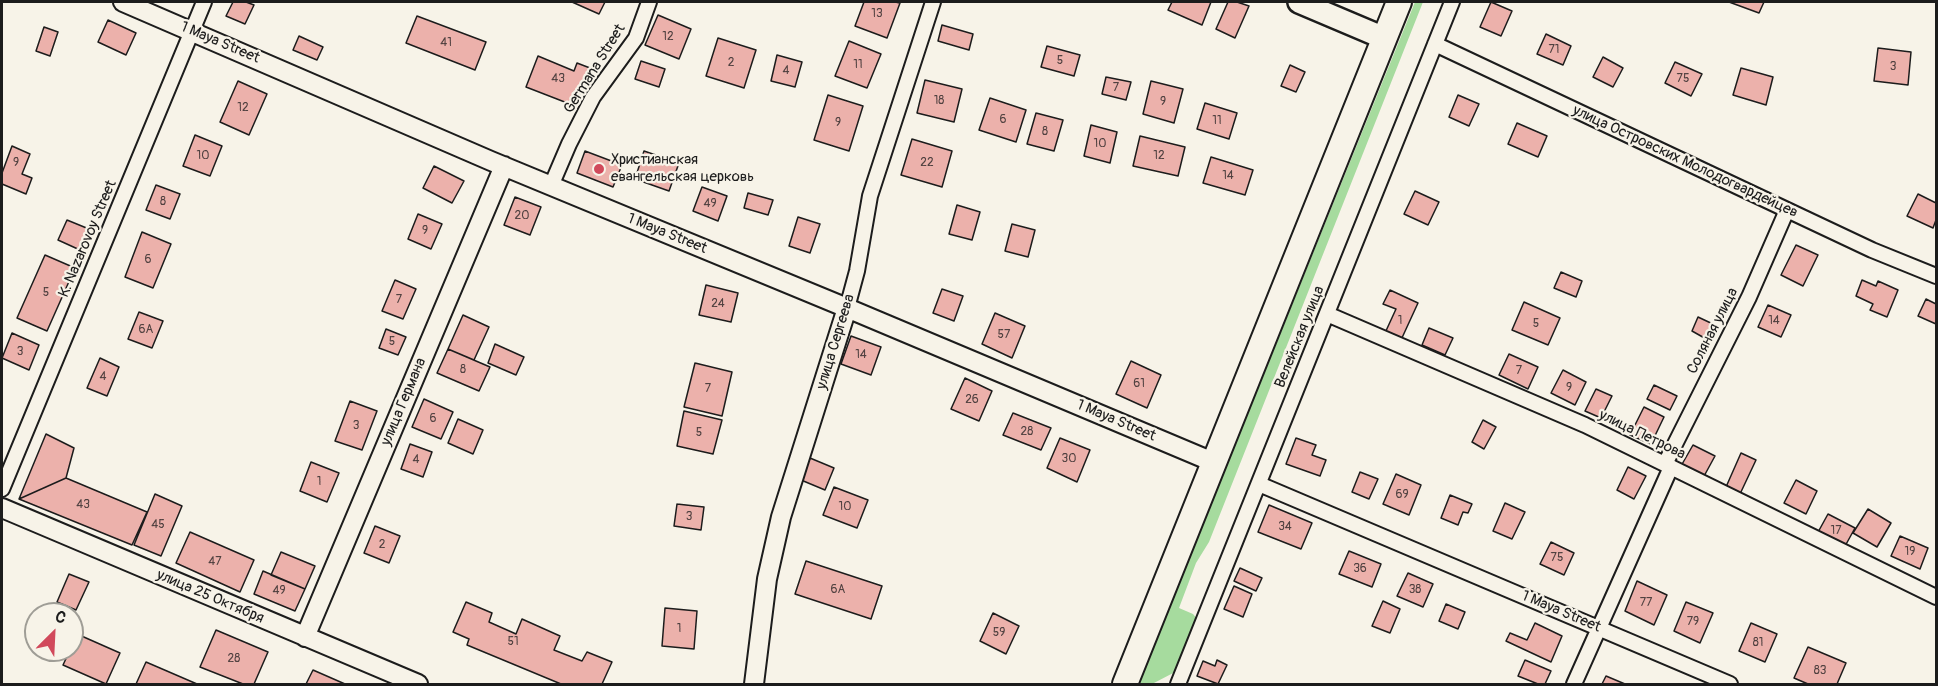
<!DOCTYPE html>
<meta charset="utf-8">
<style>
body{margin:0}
#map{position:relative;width:1938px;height:686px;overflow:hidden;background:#f7f3e8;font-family:Pangolin,sans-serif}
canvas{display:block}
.frame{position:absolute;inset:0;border:3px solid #1c1c1c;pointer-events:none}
.north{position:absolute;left:24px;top:602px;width:60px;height:60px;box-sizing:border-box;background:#f7f3e8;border:2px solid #9f9d96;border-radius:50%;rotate:24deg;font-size:16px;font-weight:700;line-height:24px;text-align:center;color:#1c1c1c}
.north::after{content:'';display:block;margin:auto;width:21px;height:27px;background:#d1495b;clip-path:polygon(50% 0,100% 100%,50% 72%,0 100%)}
</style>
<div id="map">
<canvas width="1938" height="686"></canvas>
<div class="frame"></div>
<div class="north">С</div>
</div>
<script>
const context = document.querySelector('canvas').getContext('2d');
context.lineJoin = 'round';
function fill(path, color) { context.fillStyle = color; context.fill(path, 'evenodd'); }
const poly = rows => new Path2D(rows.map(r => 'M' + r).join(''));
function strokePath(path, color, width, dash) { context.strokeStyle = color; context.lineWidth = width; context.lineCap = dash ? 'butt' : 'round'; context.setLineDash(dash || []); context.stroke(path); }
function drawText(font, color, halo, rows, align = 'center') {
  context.font = font + ' Pangolin,sans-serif'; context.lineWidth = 4.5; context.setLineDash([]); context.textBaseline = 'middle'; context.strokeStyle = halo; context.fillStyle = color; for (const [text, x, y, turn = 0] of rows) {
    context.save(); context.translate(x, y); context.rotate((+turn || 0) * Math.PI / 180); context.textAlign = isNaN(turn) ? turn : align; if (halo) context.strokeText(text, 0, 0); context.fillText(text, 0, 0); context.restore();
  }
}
fill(poly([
 [1415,2,1423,2,1209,542,1196,563,1179,608,1193,614,1198,620,1177,671,1152,684,1138,684]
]), '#a6db9e');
const building = poly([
 [233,2,246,2,254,5,245,24,226,16,233,2],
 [572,2,605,2,599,14,572,2],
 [864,2,895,2,900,3,887,38,855,26,864,2],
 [1172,2,1211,2,1202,25,1168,10,1172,2],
 [1228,2,1237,2,1249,6,1235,38,1216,29,1228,2],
 [1491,2,1512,11,1501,36,1480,27,1491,2],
 [1729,2,1764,2,1759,13,1729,2],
 [658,15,691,29,679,59,645,45,658,15],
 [417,16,486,42,475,70,406,43,417,16],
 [108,20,136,33,126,55,98,42,108,20],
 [942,25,973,34,969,50,938,41,942,25],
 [44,27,58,32,50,56,36,51,44,27],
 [1546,34,1571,46,1563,65,1537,54,1546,34],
 [299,36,323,47,317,60,293,50,299,36],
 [718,38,756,50,744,88,706,76,718,38],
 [849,41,881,54,867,88,835,76,849,41],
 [1047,46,1080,55,1074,76,1041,67,1047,46],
 [1878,48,1911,52,1908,85,1874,81,1878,48],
 [777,55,802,62,795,87,771,81,777,55],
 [538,56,574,71,577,63,590,68,575,106,526,87,538,56],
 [1603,57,1623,68,1613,87,1593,77,1603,57],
 [641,61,665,69,659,87,635,79,641,61],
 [1675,62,1702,74,1691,96,1665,83,1675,62],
 [1290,65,1305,72,1296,92,1281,86,1290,65],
 [1741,68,1773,77,1766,105,1733,95,1741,68],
 [1106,77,1131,82,1126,100,1102,94,1106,77],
 [925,80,962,89,954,122,917,113,925,80],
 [238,81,267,94,249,135,220,122,238,81],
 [1151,81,1183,89,1174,123,1143,114,1151,81],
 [828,95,863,106,849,151,814,140,828,95],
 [1458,95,1479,104,1469,126,1449,117,1458,95],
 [990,98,1026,110,1016,142,979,130,990,98],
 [1205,103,1237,113,1229,139,1197,129,1205,103],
 [1036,113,1063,120,1054,151,1027,144,1036,113],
 [1517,123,1547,136,1538,157,1508,144,1517,123],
 [1091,125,1117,132,1110,163,1084,156,1091,125],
 [195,135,222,146,210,176,183,166,195,135],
 [1140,136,1185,147,1178,176,1133,166,1140,136],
 [912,139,952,151,942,187,901,175,912,139],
 [12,146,30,154,22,174,32,178,26,194,2,184,2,173,12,146],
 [585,151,622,165,613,187,577,173,585,151],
 [644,151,679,163,669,191,635,179,644,151],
 [1211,157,1253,170,1245,195,1203,183,1211,157],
 [434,166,464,181,452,203,423,188,434,166],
 [156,185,180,194,170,219,146,210,156,185],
 [702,187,727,196,718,221,693,211,702,187],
 [1415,191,1439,202,1428,225,1404,214,1415,191],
 [748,193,773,200,768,215,744,208,748,193],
 [1918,194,1936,203,1936,220,1933,228,1907,216,1918,194],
 [515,197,541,207,530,235,504,225,515,197],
 [957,205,980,212,972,240,949,234,957,205],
 [418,214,442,224,431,249,408,239,418,214],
 [798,217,820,224,810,253,789,246,798,217],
 [67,220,89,229,80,250,58,240,67,220],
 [1012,224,1035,230,1028,257,1005,251,1012,224],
 [142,232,171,244,153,288,125,277,142,232],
 [1796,245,1818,255,1803,286,1781,275,1796,245],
 [45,255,75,268,47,331,17,318,45,255],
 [1561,272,1582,281,1576,297,1554,288,1561,272],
 [395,280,416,289,403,319,382,311,395,280],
 [1862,280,1876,286,1878,281,1898,290,1887,317,1870,310,1873,304,1856,296,1862,280],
 [706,285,738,293,731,322,699,315,706,285],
 [942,289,963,296,954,321,933,313,942,289],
 [1390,290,1418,303,1401,340,1385,333,1396,309,1383,304,1390,290],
 [1926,299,1936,304,1936,324,1918,316,1926,299],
 [1524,302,1560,318,1548,345,1512,330,1524,302],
 [1768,305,1791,315,1781,337,1758,327,1768,305],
 [139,312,163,321,152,348,128,339,139,312],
 [995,313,1025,326,1012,358,982,344,995,313],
 [463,315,489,327,474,360,448,349,463,315],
 [1698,317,1715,325,1708,340,1692,331,1698,317],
 [1429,328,1453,338,1445,355,1422,345,1429,328],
 [386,329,406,337,398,355,379,348,386,329],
 [12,333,39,345,29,370,2,358,12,333],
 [851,336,881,347,871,375,841,364,851,336],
 [495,344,524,357,516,375,488,363,495,344],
 [448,349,490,367,479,391,437,373,448,349],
 [1509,354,1538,367,1528,389,1499,375,1509,354],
 [100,358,119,367,107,396,87,388,100,358],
 [1131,361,1161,375,1147,408,1116,394,1131,361],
 [695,363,732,372,722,416,684,407,695,363],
 [1563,370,1586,382,1575,405,1551,393,1563,370],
 [965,378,992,391,979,421,951,409,965,378],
 [1654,385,1677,396,1670,410,1647,399,1654,385],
 [1596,389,1612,396,1601,418,1585,411,1596,389],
 [424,399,453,412,441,439,412,427,424,399],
 [350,401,377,411,362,450,335,441,350,401],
 [1644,407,1664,417,1651,444,1630,435,1644,407],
 [684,411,722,420,713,454,677,446,684,411],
 [1013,413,1051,428,1041,450,1003,435,1013,413],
 [458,419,483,430,473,454,448,443,458,419],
 [1483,420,1496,427,1484,449,1472,442,1483,420],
 [46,434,74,448,66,478,19,499,46,434],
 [1060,438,1090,450,1077,482,1047,468,1060,438],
 [1296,438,1316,445,1312,455,1326,460,1320,476,1286,464,1296,438],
 [410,444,432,452,423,477,401,469,410,444],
 [1693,445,1715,456,1703,478,1681,466,1693,445],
 [1741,453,1756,460,1740,494,1726,487,1741,453],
 [810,458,834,468,825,490,801,480,810,458],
 [311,462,339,473,327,502,300,491,311,462],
 [1628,467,1646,476,1634,499,1617,490,1628,467],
 [1360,472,1378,479,1369,499,1352,492,1360,472],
 [1396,474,1421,485,1409,515,1383,504,1396,474],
 [66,478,147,512,132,545,19,499,66,478],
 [1796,480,1817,491,1806,514,1784,503,1796,480],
 [834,487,868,500,857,528,823,515,834,487],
 [155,494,182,506,161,556,134,545,155,494],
 [1450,495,1472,504,1468,513,1463,512,1458,525,1441,518,1450,495],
 [1505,503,1525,512,1512,539,1493,531,1505,503],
 [677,504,704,507,701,530,674,526,677,504],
 [1269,505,1312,523,1301,549,1258,532,1269,505],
 [1868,509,1891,523,1877,547,1853,533,1868,509],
 [1828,514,1855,528,1844,548,1817,534,1828,514],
 [375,526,400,536,389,563,364,553,375,526],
 [190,532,254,560,240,592,176,563,190,532],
 [1900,536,1928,548,1920,569,1891,556,1900,536],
 [1551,542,1574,553,1564,575,1540,564,1551,542],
 [1349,551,1381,564,1372,587,1339,574,1349,551],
 [281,552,315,566,305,589,271,575,281,552],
 [806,561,882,586,871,619,795,594,806,561],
 [1240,568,1262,578,1256,591,1234,581,1240,568],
 [263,571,305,589,295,611,254,594,263,571],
 [1408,573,1433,584,1423,607,1397,596,1408,573],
 [69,574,89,582,76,610,57,602,69,574],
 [1637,581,1667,595,1654,625,1625,611,1637,581],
 [1234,586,1252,594,1243,617,1224,609,1234,586],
 [1383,601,1400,609,1390,633,1372,626,1383,601],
 [466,602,492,613,489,622,516,634,522,619,560,636,554,650,582,661,587,652,612,662,602,684,561,684,467,645,469,639,453,632,466,602],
 [1686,602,1713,613,1700,643,1674,631,1686,602],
 [1446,604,1465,612,1458,629,1439,621,1446,604],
 [665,608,697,611,694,649,662,646,665,608],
 [993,613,1019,626,1006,654,980,641,993,613],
 [1535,623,1562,636,1551,662,1506,641,1510,633,1527,640,1535,623],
 [1751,623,1777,634,1765,662,1739,651,1751,623],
 [216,630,268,652,254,684,243,684,200,667,216,630],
 [77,634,120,653,106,684,63,665,70,650,72,650,72,645,77,634],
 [1808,647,1846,663,1837,684,1808,684,1794,678,1808,647],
 [1217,660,1227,665,1218,684,1197,676,1203,661,1215,666,1217,660],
 [1525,660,1551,671,1545,684,1538,684,1518,676,1525,660],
 [146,662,197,684,136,684,146,662],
 [313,670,345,684,306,684,313,670],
 [1606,676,1625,684,1602,684,1606,676]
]);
fill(building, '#ecb1ab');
strokePath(building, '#1c1c1c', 1.5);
const street = poly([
 [1435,44,1872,250,1936,276],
 [551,186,569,144,593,97,636,38,649,2],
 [847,308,857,271,870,196,933,2],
 [1327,314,1585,425,1936,597],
 [1665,464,1749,297,1787,210],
 [1259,484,1730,684],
 [2,489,204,2],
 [1178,684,1452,2],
 [1574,684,1671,467]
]);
const secondary = poly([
 [123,2,491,161,847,308,1213,462],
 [2,508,418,684],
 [305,637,504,166],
 [754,684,767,579,781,517,847,308]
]);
const primary = poly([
 [1299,2,1384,38]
]);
const highway = poly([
 [1125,684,1399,2]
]);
strokePath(street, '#1c1c1c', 18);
strokePath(secondary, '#1c1c1c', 22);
strokePath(primary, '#1c1c1c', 26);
strokePath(highway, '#1c1c1c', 28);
strokePath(street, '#f7f3e8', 14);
strokePath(secondary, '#f7f3e8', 18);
strokePath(primary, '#f7f3e8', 21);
strokePath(highway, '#f7f3e8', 24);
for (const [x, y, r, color] of [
 [599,169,6,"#d1495b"]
]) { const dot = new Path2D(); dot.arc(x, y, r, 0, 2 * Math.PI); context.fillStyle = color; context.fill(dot); strokePath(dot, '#f7f3e8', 2); }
drawText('12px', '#504140', null, [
 ["13",877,14],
 ["12",668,37],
 ["41",446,43],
 ["71",1554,50],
 ["5",1060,61],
 ["2",731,63],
 ["11",858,65],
 ["3",1893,67],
 ["4",786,71],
 ["43",558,79],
 ["75",1683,79],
 ["7",1116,88],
 ["18",939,101],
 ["9",1163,102],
 ["12",243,108],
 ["6",1003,120],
 ["11",1217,121],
 ["9",838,123],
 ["8",1045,132],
 ["10",1100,144],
 ["10",203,156],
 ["12",1159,156],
 ["9",16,163],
 ["22",927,163],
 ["14",1228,176],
 ["8",163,202],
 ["49",710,204],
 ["20",522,216],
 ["9",425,231],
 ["6",148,260],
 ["5",46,293],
 ["7",399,300],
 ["24",718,304],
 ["1",1400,321],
 ["14",1774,321],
 ["5",1536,324],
 ["6А",146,330],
 ["57",1004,335],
 ["5",392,342],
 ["3",20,352],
 ["14",861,355],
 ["8",463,370],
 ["7",1519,371],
 ["4",103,377],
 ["61",1139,384],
 ["9",1569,388],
 ["7",708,389],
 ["26",972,400],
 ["6",433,419],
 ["3",356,426],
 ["28",1027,432],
 ["5",699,433],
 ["30",1069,459],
 ["4",416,460],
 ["1",319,482],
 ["69",1402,495],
 ["43",83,505],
 ["10",845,507],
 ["3",689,517],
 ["45",158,525],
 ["34",1285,527],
 ["17",1836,531],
 ["2",382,545],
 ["19",1910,552],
 ["75",1557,558],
 ["47",215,562],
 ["36",1360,569],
 ["6А",838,590],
 ["38",1415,590],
 ["49",279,591],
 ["77",1646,603],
 ["79",1693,622],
 ["1",679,629],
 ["59",999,633],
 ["51",513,642],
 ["81",1758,643],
 ["28",234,659],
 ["83",1820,671]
]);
drawText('15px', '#1c1c1c', '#f7f3e8', [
 ["1 Maya Street",220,43,23],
 ["Germana Street",595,69,-58],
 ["улица Островских Молодогвардейцев",1685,162,25],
 ["1 Maya Street",667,234,22],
 ["K. Nazarovoy Street",88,239,-67],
 ["Соляная улица",1713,331,-63],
 ["Велейская улица",1300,337,-68],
 ["улица Сергеева",836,342,-73],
 ["улица Германа",404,402,-67],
 ["1 Maya Street",1116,421,23],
 ["улица Петрова",1642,435,26],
 ["улица 25 Октября",210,597,23],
 ["1 Maya Street",1561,612,23]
]);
drawText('15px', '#1c1c1c', '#f7f3e8', [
 ["Христианская",611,160],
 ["евангельская церковь",611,177]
], 'left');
</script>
